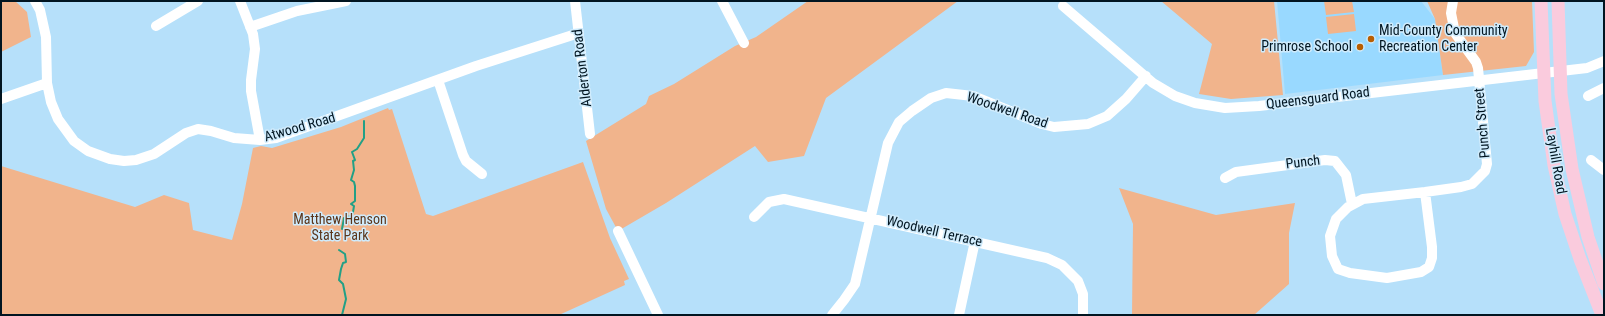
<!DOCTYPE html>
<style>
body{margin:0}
#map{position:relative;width:1605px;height:316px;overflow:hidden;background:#b6e0fa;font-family:"Roboto Condensed",sans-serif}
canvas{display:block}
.frame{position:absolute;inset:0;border:2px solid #011521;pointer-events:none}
</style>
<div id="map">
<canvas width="1605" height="316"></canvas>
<div class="frame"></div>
</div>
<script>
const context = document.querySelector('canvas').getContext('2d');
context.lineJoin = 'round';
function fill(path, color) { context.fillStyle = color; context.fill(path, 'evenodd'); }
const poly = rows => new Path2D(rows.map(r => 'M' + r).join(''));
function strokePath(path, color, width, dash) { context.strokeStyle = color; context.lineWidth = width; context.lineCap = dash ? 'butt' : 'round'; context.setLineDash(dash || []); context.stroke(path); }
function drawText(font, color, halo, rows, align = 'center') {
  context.font = font + ' "Roboto Condensed",sans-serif'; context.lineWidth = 3; context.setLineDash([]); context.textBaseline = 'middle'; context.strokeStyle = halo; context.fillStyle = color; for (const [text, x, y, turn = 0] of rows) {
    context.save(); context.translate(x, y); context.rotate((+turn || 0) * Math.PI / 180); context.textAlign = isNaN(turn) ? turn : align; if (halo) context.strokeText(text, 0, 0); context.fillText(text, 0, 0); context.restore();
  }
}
fill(poly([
 [1277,1,1421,1,1435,19,1443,75,1285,94]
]), '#99d9ff');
fill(poly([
 [1,1,15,1,27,12,31,37,1,52],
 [808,1,958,1,826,98,804,156,768,162,755,146,666,203,618,231,606,209,586,141,646,104,649,96,674,84,735,46,756,37],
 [1161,1,1274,1,1283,95,1231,99,1199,94,1212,44],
 [1324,1,1352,1,1354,12,1326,15],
 [1427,1,1532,1,1534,52,1526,66,1443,75,1435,19],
 [1354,14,1356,31,1328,34,1326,17],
 [388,108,389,110,392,109,426,214,433,216,583,162,610,238,629,279,624,281,625,285,559,315,1,315,1,166,135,207,164,195,189,203,193,230,232,240,242,204,253,148,261,146,272,148,341,127],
 [1119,188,1216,215,1295,203,1289,233,1289,284,1254,315,1132,315,1133,224]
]), '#f1b48c');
strokePath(poly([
 [342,229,344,218,351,216,353,212,354,206,351,204,355,201,355,186,354,182,351,180,354,170,353,161,355,160,352,152,357,149,364,138,364,121],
 [339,250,345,254,346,262,343,263,341,269,339,280,343,284,346,299,342,315]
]), '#22a086', 2);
strokePath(poly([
 [35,1,40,10,46,37,47,83,51,102,58,119,74,141,88,151,110,159,124,161,136,160,154,154,186,133,198,129,211,131,234,138,260,140,276,138,476,66,579,33],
 [240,1,253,34,255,49,251,80,251,91,260,140],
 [575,1,590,134],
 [722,1,744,43],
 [1063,6,1153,83,1175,96,1195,103,1225,108,1259,106,1587,68,1604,61],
 [156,26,198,1],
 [250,27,297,11,346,1],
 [438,80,463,155,466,161,482,174],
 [1588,96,1604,88],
 [1,99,47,83],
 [1591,160,1604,170],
 [1225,178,1236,172,1325,160,1335,161,1346,175,1352,204],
 [1425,192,1432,247,1432,258,1429,267,1421,272,1387,278,1350,273,1338,269,1332,256,1330,236,1336,219,1348,207,1363,199,1425,192,1461,187,1472,184,1485,171,1487,164,1478,68,1476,62,1455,33,1451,13,1453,1],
 [754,217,769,202,784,199,1047,258,1062,265,1078,281,1083,294,1083,315],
 [618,231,658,315],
 [832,315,844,300,855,284,888,143,899,122,912,111,931,98,946,93,973,96,1042,124,1054,127,1088,124,1107,116,1126,99,1146,76],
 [959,315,975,241]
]), '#fff', 10);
strokePath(poly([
 [1541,1,1545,101,1554,165,1565,214,1580,259,1602,315],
 [1558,1,1561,94,1572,169,1588,237,1604,284]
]), '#facbdd', 13);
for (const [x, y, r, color] of [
 [1371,39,4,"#b95e01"],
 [1360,47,4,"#b95e01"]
]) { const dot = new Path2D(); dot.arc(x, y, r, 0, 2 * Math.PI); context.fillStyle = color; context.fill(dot); strokePath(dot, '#cfebfc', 1.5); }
drawText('14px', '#011521', '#cfebfc', [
 ["Mid-County Community",1379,31],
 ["Recreation Center",1379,47],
 ["Primrose School",1352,47,"right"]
], 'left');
drawText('14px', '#011521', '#cfebfc', [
 ["Alderton Road",583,68,-97],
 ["Queensguard Road",1318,99,-7],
 ["Woodwell Road",1007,111,19],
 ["Punch Street",1483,123,-95],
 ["Atwood Road",300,128,-16],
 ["Layhill Road",1555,161,80],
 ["Punch",1303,163,-7],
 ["Woodwell Terrace",934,232,13]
]);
drawText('14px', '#5b351a', '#cfebfc', [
 ["Matthew Henson",340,220],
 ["State Park",340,236]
]);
</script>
